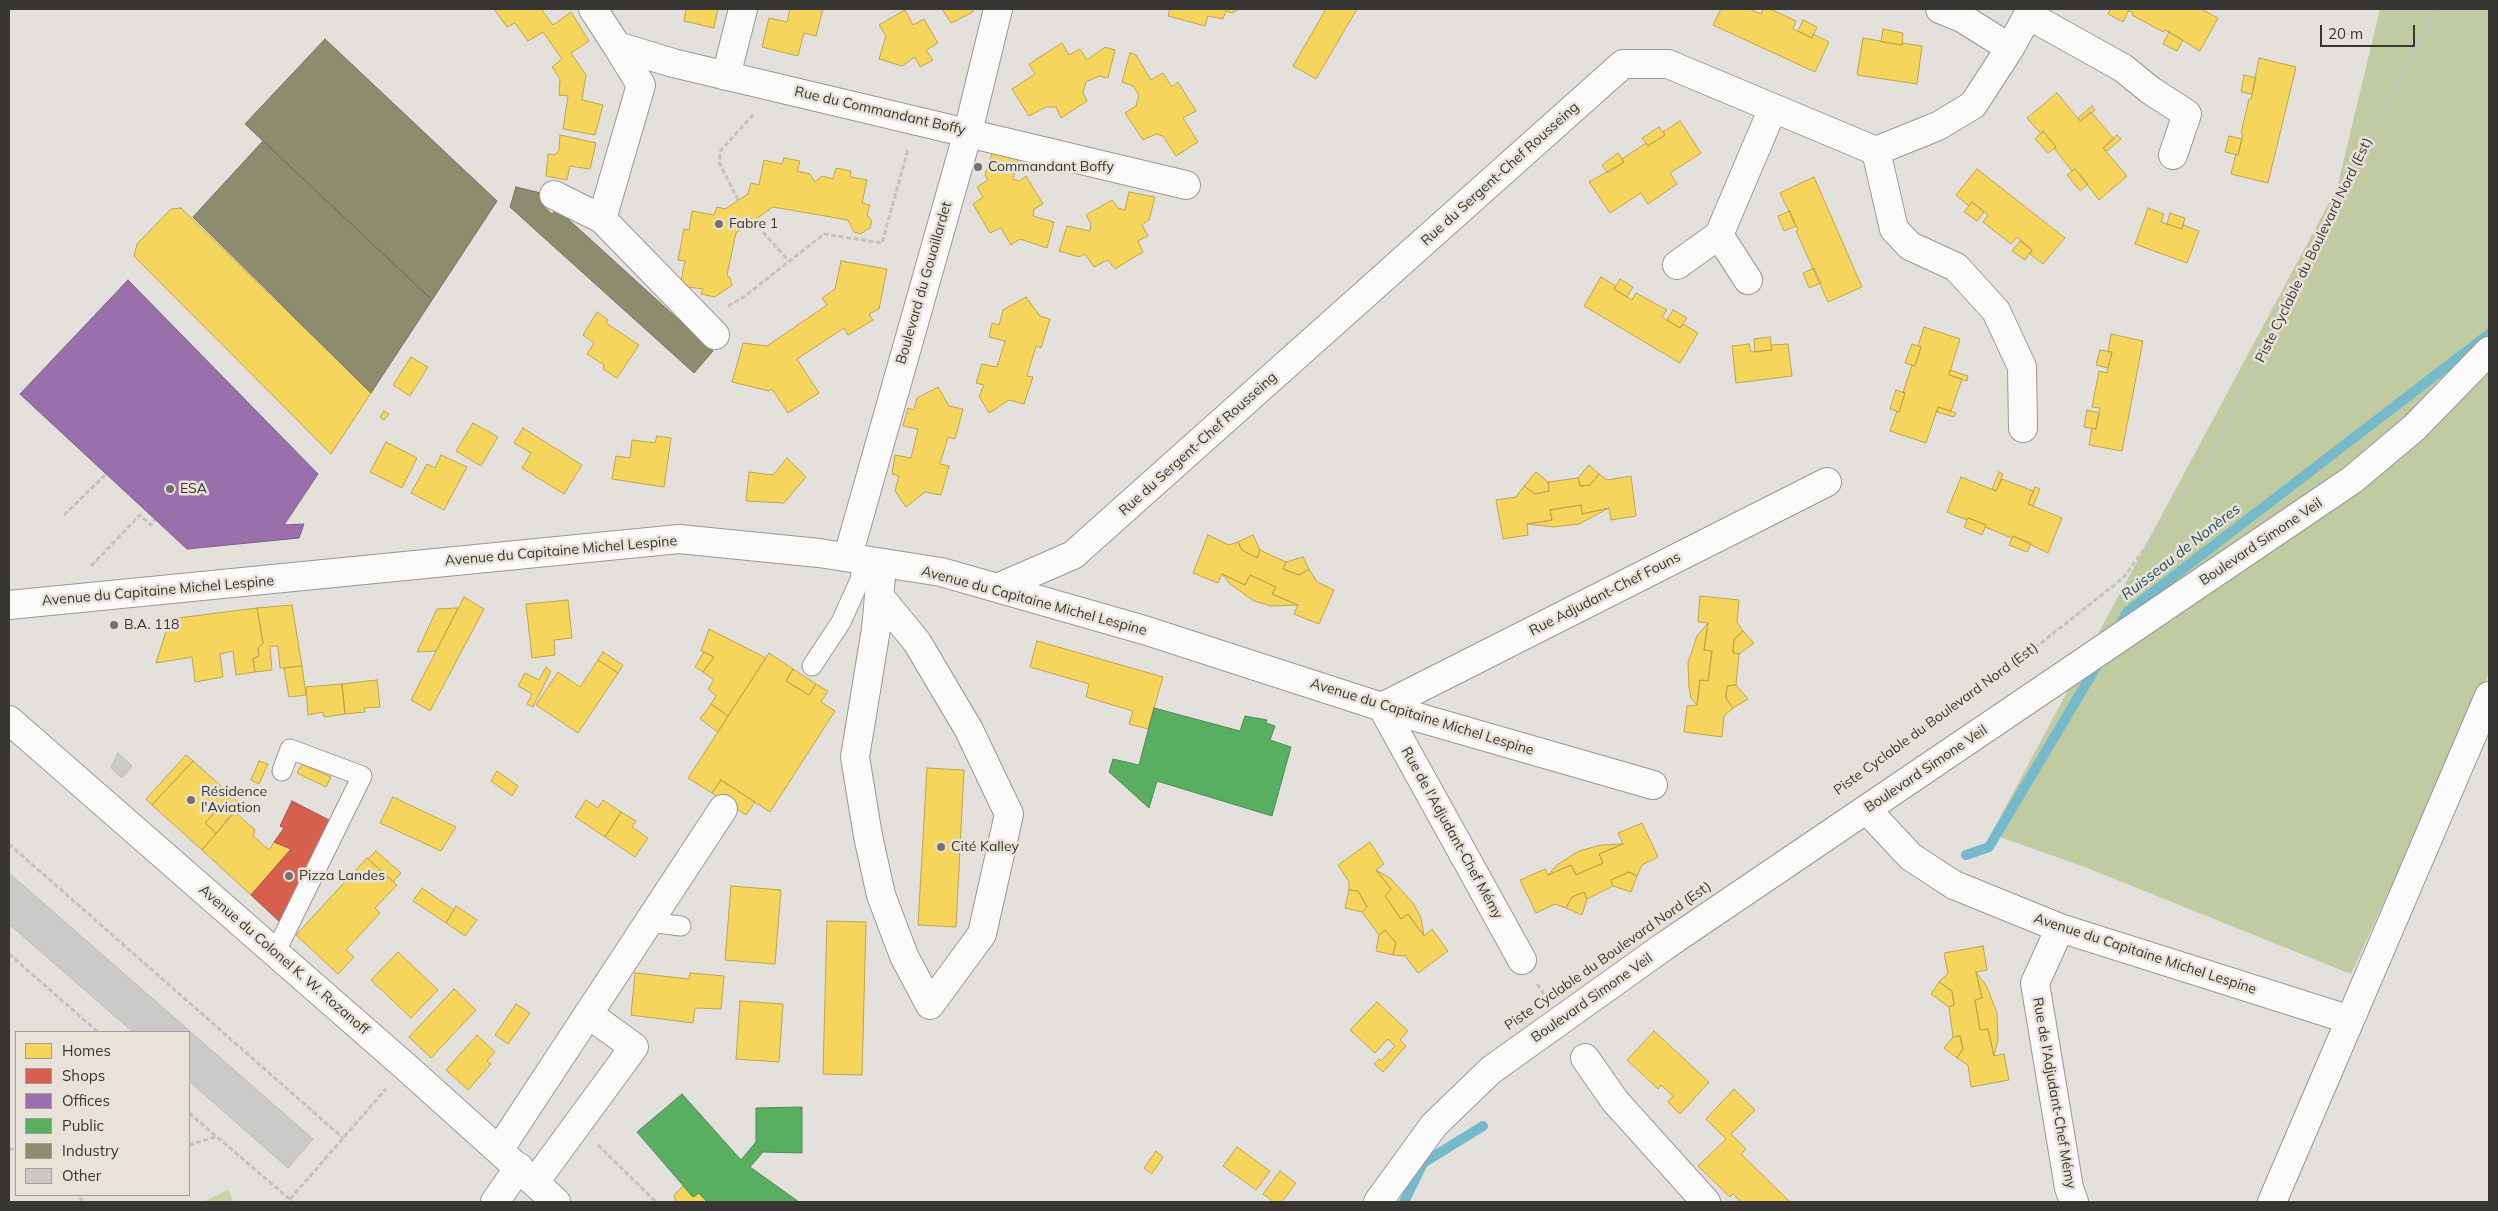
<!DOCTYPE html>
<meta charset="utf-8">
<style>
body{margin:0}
#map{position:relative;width:2498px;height:1211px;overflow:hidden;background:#e4e1dc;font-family:Mulish,sans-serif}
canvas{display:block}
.frame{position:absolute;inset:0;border:10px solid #383632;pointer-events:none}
.legend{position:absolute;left:15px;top:1031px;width:175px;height:165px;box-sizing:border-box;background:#e8e2d9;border:1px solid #a29d96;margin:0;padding:6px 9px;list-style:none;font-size:15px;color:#383632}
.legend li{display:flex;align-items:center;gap:10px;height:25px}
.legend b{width:25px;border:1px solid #a29d96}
.scale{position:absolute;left:2320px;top:25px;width:95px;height:22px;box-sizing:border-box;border:2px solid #383632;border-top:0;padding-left:6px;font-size:15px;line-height:18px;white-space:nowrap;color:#383632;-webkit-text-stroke:4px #e8e2d9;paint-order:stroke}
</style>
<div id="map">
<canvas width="2498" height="1211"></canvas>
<div class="frame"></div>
<ul class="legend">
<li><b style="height:14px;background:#f6d55c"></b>Homes</li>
<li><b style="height:14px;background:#d6604d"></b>Shops</li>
<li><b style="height:14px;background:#9970ab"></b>Offices</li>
<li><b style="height:14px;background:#5aae61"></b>Public</li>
<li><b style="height:14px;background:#8c8c6e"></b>Industry</li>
<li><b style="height:14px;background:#ccc9c9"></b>Other</li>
</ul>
<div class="scale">20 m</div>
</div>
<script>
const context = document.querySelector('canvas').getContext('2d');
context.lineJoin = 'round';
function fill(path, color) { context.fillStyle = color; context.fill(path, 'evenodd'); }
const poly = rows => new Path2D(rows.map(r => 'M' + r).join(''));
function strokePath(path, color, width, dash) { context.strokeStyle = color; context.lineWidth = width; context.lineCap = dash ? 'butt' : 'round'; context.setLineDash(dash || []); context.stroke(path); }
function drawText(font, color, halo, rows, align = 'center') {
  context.font = font + ' Mulish,sans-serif'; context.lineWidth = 5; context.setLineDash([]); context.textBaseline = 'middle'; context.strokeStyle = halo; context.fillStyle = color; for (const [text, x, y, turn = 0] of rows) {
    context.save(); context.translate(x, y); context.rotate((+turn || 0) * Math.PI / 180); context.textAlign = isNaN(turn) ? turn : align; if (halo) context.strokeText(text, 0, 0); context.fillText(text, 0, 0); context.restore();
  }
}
fill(poly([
 [228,1190,234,1202,203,1202]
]), '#c8d3a9');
fill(poly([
 [2380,9,2489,9,2489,673,2351,974,2082,866,1991,834,2337,188]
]), '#c1cba1');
const homes = poly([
 [494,9,541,9,553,25,571,12,589,41,571,53,586,75,582,100,603,105,595,135,563,129,568,96,559,95,560,79,552,67,562,59,543,32,528,41,515,23,507,27,494,9],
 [686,9,718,9,714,28,684,21,686,9],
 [790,9,823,9,816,36,804,33,798,56,762,47,769,18,787,22,790,9],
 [942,9,973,9,973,12,951,23,942,9],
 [1170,9,1239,9,1232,13,1226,11,1223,19,1208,16,1205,26,1168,16,1170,9],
 [1326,9,1357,9,1316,79,1293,66,1326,9],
 [1721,9,1749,9,1761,14,1763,9,1770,9,1796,21,1793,29,1812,38,1813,34,1829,42,1815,72,1713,25,1721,9],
 [2111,9,2126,9,2129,10,2123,22,2108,14,2111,9],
 [2126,9,2201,9,2218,18,2200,51,2169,32,2165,30,2163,32,2132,15,2133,13,2126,9],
 [905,10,913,25,924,19,938,43,926,50,933,60,920,67,915,57,902,66,879,59,886,36,879,25,905,10],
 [1803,20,1817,27,1812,38,1798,31,1803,20],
 [1883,29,1903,33,1902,45,1881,42,1883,29],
 [2169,32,2183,40,2177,51,2163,44,2169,32],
 [1863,38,1902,45,1902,43,1922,46,1917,84,1857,75,1863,38],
 [1062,43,1069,55,1080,49,1087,60,1105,47,1115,50,1108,78,1099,76,1086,82,1083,93,1087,101,1061,118,1056,107,1046,107,1029,116,1012,89,1035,74,1029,64,1062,43],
 [1130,53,1136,55,1151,80,1163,73,1172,87,1178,82,1196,111,1183,118,1198,142,1176,156,1163,136,1156,134,1143,140,1125,113,1136,106,1139,95,1133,86,1122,82,1130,53],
 [2259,58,2296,67,2268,183,2231,174,2236,154,2238,155,2243,134,2241,133,2249,99,2251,99,2259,58],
 [2244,75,2256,78,2252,94,2241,92,2244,75],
 [2057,93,2080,121,2091,112,2114,139,2103,148,2127,176,2099,200,2075,169,2072,171,2054,148,2056,147,2043,131,2041,134,2027,118,2057,93],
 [2092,106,2095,110,2080,121,2078,118,2092,106],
 [1680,121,1701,153,1670,173,1677,184,1648,204,1641,193,1610,213,1589,182,1624,162,1622,159,1646,143,1648,146,1665,135,1663,132,1680,121],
 [1659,127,1665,135,1648,146,1642,138,1659,127],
 [2043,131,2056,147,2048,153,2035,139,2043,131],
 [560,135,596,143,590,169,570,166,567,180,546,176,548,154,555,155,559,150,560,135],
 [2117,135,2121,139,2107,151,2103,148,2117,135],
 [2229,136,2242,139,2238,155,2225,152,2229,136],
 [992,153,1018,159,1013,179,1019,181,1026,176,1043,204,1034,209,1033,216,1054,222,1047,248,1020,239,1011,245,1001,228,990,233,973,204,983,197,977,187,988,180,985,175,992,153],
 [1618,153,1624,162,1608,173,1602,165,1618,153],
 [784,158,800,161,797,171,810,174,815,182,822,176,833,179,836,168,851,171,850,177,867,180,862,203,870,205,867,215,872,221,870,228,860,234,854,232,848,220,773,207,736,233,727,275,730,278,732,285,715,297,701,294,703,289,680,286,685,261,678,260,684,229,689,230,692,211,714,215,717,207,725,209,748,194,751,183,759,185,764,160,782,164,784,158],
 [1977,169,2065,238,2043,264,2030,254,2032,250,2017,237,2011,244,1983,222,1988,215,1972,202,1969,206,1956,195,1977,169],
 [2075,169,2088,184,2080,191,2067,175,2075,169],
 [1814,177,1862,287,1828,302,1796,231,1798,230,1780,193,1814,177],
 [1129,192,1155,197,1149,220,1142,225,1148,236,1138,241,1143,252,1115,269,1108,260,1094,267,1085,254,1079,257,1059,251,1067,226,1090,231,1091,224,1086,215,1112,200,1118,208,1125,210,1129,192],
 [1972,202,1984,212,1977,221,1964,212,1972,202],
 [181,208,371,393,331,454,134,256,137,244,171,209,181,208],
 [2148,208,2164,214,2161,222,2182,229,2183,225,2199,231,2187,263,2135,244,2148,208],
 [1790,211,1796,226,1784,231,1778,216,1790,211],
 [2170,213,2185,218,2182,229,2167,224,2170,213],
 [2020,241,2032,250,2025,260,2012,251,2020,241],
 [841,261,887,269,879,309,869,314,873,320,848,335,844,328,797,359,819,393,788,413,772,389,769,391,732,382,743,343,767,346,827,305,822,298,835,289,841,261],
 [1814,268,1821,283,1809,288,1803,273,1814,268],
 [1601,277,1616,286,1614,289,1632,300,1636,293,1667,310,1662,317,1680,328,1683,324,1698,333,1680,363,1584,306,1601,277],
 [1620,279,1633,287,1627,297,1614,289,1620,279],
 [1026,297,1040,316,1050,319,1041,348,1036,346,1027,376,1033,377,1024,404,1009,400,989,413,979,396,984,385,976,383,982,364,997,367,1005,341,989,337,992,323,999,325,1003,310,1026,297],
 [1673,310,1687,318,1680,328,1667,320,1673,310],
 [597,312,608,320,606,323,639,345,617,378,603,369,604,365,587,354,594,343,583,335,597,312],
 [1924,327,1960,339,1949,375,1962,379,1951,411,1938,407,1926,443,1890,431,1897,411,1899,412,1905,393,1903,393,1912,365,1915,366,1921,347,1918,346,1924,327],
 [2111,334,2143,341,2122,451,2089,445,2092,428,2096,429,2100,408,2092,407,2099,371,2107,373,2112,352,2108,352,2111,334],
 [1770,337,1772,350,1755,352,1754,339,1770,337],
 [1749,344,1751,352,1772,350,1771,345,1788,344,1792,376,1736,383,1732,346,1749,344],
 [1912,344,1921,347,1915,366,1905,363,1912,344],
 [2100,350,2112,352,2108,368,2096,365,2100,350],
 [411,357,428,367,410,396,393,385,411,357],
 [1950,370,1968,376,1967,381,1949,375,1950,370],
 [938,387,949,406,963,409,955,439,948,437,940,464,949,466,941,495,925,492,906,507,895,491,899,476,892,474,895,455,911,458,918,429,903,426,908,408,914,410,917,398,938,387],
 [1896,390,1905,393,1899,412,1890,409,1896,390],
 [1938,407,1956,413,1954,417,1937,412,1938,407],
 [2087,410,2099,413,2096,429,2084,427,2087,410],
 [384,411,389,414,384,420,380,417,384,411],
 [473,423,498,437,481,466,456,451,473,423],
 [523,428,582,465,564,494,522,468,531,453,514,443,523,428],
 [657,436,671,438,664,487,612,479,616,456,630,458,632,440,655,443,657,436],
 [386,442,417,458,402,488,370,472,386,442],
 [441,455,467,467,444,510,411,493,427,464,435,468,441,455],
 [787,458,806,477,784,503,746,501,749,472,773,475,787,458],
 [1589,465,1599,474,1590,485,1580,486,1578,478,1589,465],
 [1536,472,1548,482,1549,491,1535,494,1524,486,1536,472],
 [1999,472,2003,474,1996,491,1992,489,1999,472],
 [1599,474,1607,480,1631,476,1636,516,1611,520,1609,508,1582,514,1581,505,1550,510,1552,520,1527,524,1528,535,1503,539,1496,500,1516,497,1524,486,1535,494,1549,491,1548,482,1578,478,1580,486,1590,485,1599,474],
 [1961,477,1996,491,2002,479,2033,491,2028,504,2062,518,2048,553,2013,536,2012,538,1985,527,1986,525,1968,518,1967,520,1947,512,1961,477],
 [2035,487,2040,489,2033,506,2028,504,2035,487],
 [1581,505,1582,514,1609,508,1579,524,1553,527,1527,524,1552,520,1550,510,1581,505],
 [1968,518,1986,525,1982,535,1964,527,1968,518],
 [1208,535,1229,545,1238,542,1242,550,1257,558,1260,550,1286,562,1283,569,1299,575,1309,569,1317,582,1334,590,1319,624,1294,614,1298,605,1272,594,1276,587,1250,575,1245,585,1222,574,1218,583,1193,573,1208,535],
 [1253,535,1260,550,1257,558,1242,550,1238,542,1253,535],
 [2013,536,2031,543,2027,552,2009,545,2013,536],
 [1303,557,1309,569,1299,575,1283,569,1286,562,1303,557],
 [1222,574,1245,585,1250,575,1276,587,1272,594,1298,605,1271,606,1254,601,1230,584,1222,574],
 [1700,596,1739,600,1737,622,1743,631,1734,639,1733,653,1739,654,1736,685,1727,686,1726,698,1733,708,1724,716,1722,737,1684,732,1687,706,1697,705,1700,680,1708,681,1712,651,1704,650,1708,623,1698,622,1700,596],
 [464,597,484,609,430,711,411,700,464,597],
 [568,600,572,638,554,640,555,655,532,658,526,604,568,600],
 [292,605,302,666,280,668,278,646,270,646,272,670,255,672,253,659,259,656,258,648,263,643,257,608,292,605],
 [257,608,263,643,258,648,259,656,253,659,255,672,236,675,233,651,220,654,223,677,195,682,192,657,156,663,170,619,257,608],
 [458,608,436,651,417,652,437,609,458,608],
 [1708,623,1704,650,1712,651,1708,681,1700,680,1697,705,1691,698,1689,687,1688,663,1697,636,1708,623],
 [709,629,766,658,728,716,711,704,716,696,708,689,714,680,703,672,714,657,701,651,709,629],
 [1743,631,1754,643,1739,654,1733,653,1734,639,1743,631],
 [1037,641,1163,677,1148,729,1129,724,1133,711,1086,697,1089,684,1030,667,1037,641],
 [603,652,623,665,618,673,598,660,603,652],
 [704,652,714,657,703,672,695,667,704,652],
 [769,653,793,669,786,681,809,695,816,684,828,691,821,702,835,711,770,812,721,780,712,793,688,778,769,653],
 [598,660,618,673,578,733,536,705,558,672,580,687,598,660],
 [302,666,306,695,289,697,284,668,302,666],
 [546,667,551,671,533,707,527,704,532,694,518,686,525,673,539,680,546,667],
 [793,669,816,684,809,695,786,681,793,669],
 [377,680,380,707,364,708,365,712,345,714,342,684,377,680],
 [342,684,345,714,324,717,323,712,308,715,306,687,342,684],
 [1736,685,1748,699,1733,708,1726,698,1727,686,1736,685],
 [711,704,728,716,718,732,700,719,711,704],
 [186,755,193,761,152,805,146,799,186,755],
 [193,761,231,795,205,823,216,833,202,850,152,805,193,761],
 [259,761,268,764,259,784,251,780,259,761],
 [302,764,331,777,326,787,297,773,302,764],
 [927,768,964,770,956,927,918,925,927,768],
 [497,771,518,786,512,796,491,781,497,771],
 [721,780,755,802,746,815,712,793,721,780],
 [231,795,240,804,216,833,205,823,231,795],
 [393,797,456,827,441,851,380,823,393,797],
 [586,800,598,808,603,800,621,812,605,837,575,817,586,800],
 [235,812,255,830,253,836,269,850,274,842,291,849,251,895,202,850,235,812],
 [621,812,636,821,632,827,648,838,635,857,605,837,621,812],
 [1642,823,1658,857,1642,865,1637,876,1629,872,1611,880,1613,886,1587,899,1584,892,1572,897,1566,908,1555,904,1536,913,1520,880,1545,869,1548,875,1571,865,1576,875,1603,863,1599,854,1623,844,1618,833,1642,823],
 [1370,842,1384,864,1376,870,1391,889,1385,896,1401,919,1408,914,1424,936,1432,929,1448,951,1418,973,1405,956,1393,955,1396,943,1385,930,1379,935,1362,912,1367,907,1358,891,1349,890,1349,882,1338,865,1370,842],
 [1623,844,1599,854,1603,863,1576,875,1571,865,1548,875,1557,865,1579,851,1601,845,1623,844],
 [376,851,401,873,393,882,368,859,376,851],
 [367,858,397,885,375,908,380,913,346,950,354,957,338,974,296,935,367,858],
 [1376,870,1390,878,1413,903,1421,918,1424,936,1408,914,1401,919,1385,896,1391,889,1376,870],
 [1629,872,1637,876,1631,892,1613,886,1611,880,1629,872],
 [731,886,781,890,775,964,725,960,731,886],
 [422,888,454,910,446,923,413,901,422,888],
 [1349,890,1358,891,1367,907,1362,912,1345,908,1349,890],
 [1584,892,1587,899,1582,915,1566,908,1572,897,1584,892],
 [456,906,477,920,465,936,446,923,456,906],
 [827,921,866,922,862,1075,823,1074,827,921],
 [1385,930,1396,943,1393,955,1376,951,1379,935,1385,930],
 [1983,946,1987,970,1976,972,1982,998,1975,1000,1980,1030,1988,1029,1994,1056,2004,1054,2009,1080,1971,1087,1968,1065,1957,1058,1963,1049,1960,1036,1953,1037,1949,1007,1954,1005,1952,991,1939,982,1948,973,1944,953,1983,946],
 [398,952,438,990,411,1018,371,980,398,952],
 [1976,972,1987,987,1997,1013,1998,1040,1994,1056,1988,1029,1980,1030,1975,1000,1982,998,1976,972],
 [635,973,689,979,690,973,724,976,721,1009,695,1008,693,1023,631,1015,635,973],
 [1939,982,1952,991,1954,1005,1949,1007,1931,994,1939,982],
 [454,989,476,1010,431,1058,409,1037,454,989],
 [740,1001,783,1004,779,1062,736,1059,740,1001],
 [1377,1002,1408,1031,1400,1040,1406,1046,1383,1072,1374,1064,1379,1059,1381,1061,1395,1046,1388,1039,1375,1053,1350,1030,1377,1002],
 [516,1004,530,1013,508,1044,495,1035,516,1004],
 [1654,1031,1709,1082,1680,1114,1668,1102,1673,1096,1661,1085,1658,1089,1627,1060,1654,1031],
 [477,1035,495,1052,487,1061,491,1064,468,1090,446,1070,477,1035],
 [1960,1036,1963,1049,1957,1058,1944,1048,1953,1037,1960,1036],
 [1734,1089,1755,1110,1731,1134,1746,1149,1741,1154,1790,1202,1741,1202,1733,1194,1730,1197,1698,1166,1726,1139,1706,1119,1734,1089],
 [1237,1147,1270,1171,1256,1190,1223,1166,1237,1147],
 [1156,1151,1163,1157,1152,1174,1144,1168,1156,1151],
 [1280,1171,1296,1183,1282,1202,1274,1202,1263,1194,1280,1171],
 [683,1186,693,1197,699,1193,707,1202,676,1202,674,1195,683,1186]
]);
fill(homes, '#f6d55c');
strokePath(homes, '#bda54f', 1);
const shops = poly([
 [292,801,329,820,281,923,251,895,291,849,274,842,284,828,280,826,292,801]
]);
fill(shops, '#d6604d');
strokePath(shops, '#a75345', 1);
const offices = poly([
 [128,280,318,474,284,525,304,524,299,538,187,549,20,394,128,280]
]);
fill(offices, '#9970ab');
strokePath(offices, '#7c5f87', 1);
const public = poly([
 [1154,708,1240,731,1245,716,1267,720,1266,723,1275,726,1270,740,1291,747,1272,816,1157,781,1149,808,1109,772,1113,759,1139,765,1154,708],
 [682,1094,741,1160,756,1142,756,1108,802,1107,802,1153,763,1152,750,1167,799,1202,707,1202,699,1193,693,1197,637,1132,682,1094]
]);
fill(public, '#5aae61');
strokePath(public, '#508a53', 1);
const industry = poly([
 [325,39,497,201,432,300,245,124,325,39],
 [263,141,432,300,371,393,193,217,263,141],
 [516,187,545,194,543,206,552,214,557,209,713,351,694,373,510,207,516,187]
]);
fill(industry, '#8c8c6e');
strokePath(industry, '#73725c', 1);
strokePath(poly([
 [2117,630,2127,612,2489,334],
 [1966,855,1989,847,2099,662],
 [1404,1202,1423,1163,1483,1126]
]), '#74bacb', 10);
const building = poly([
 [118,753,132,766,122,778,111,768,118,753],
 [9,873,313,1139,288,1168,189,1081,189,1032,133,1032,9,924,9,873]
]);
fill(building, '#ccc9c9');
strokePath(building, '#bcbab9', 1);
const lane = poly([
 [812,666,841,622,860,580,863,559],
 [648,922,681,926],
 [275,953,362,776,290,749,282,771]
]);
const street = poly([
 [593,9,617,46,673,63,1186,185],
 [1940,9,1962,18,2010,48],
 [2028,15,2123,68,2150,90,2187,114,2173,155],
 [726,76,743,9],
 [1876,151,1894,229,1910,246,1956,267,1996,311,2022,367,2023,428],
 [554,195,602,219,641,85,617,46],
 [602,219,715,335],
 [1677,265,1719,235],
 [1748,280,1719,235,1773,108],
 [848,556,968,132,998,9],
 [997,588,1073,555,1623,64,1668,64,1876,151,1938,126,1973,105,2010,48,2028,15,2029,9],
 [879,596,917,642,969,730,1009,814,982,934,930,1005,904,956,881,895,868,836,855,757,876,629,879,596,881,578,884,563],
 [9,605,679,539,819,553,941,572,1144,630,1382,707,1653,785],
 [1867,810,1911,857,1954,885,2060,928,2335,1015],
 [2060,928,2035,983,2069,1188,2074,1202],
 [1522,960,1382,707,1827,482],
 [1585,1058,1615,1101,1706,1202],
 [499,1150,723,809],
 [535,1182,634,1047,588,1014],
 [495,1202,519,1167],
 [2272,1202,2489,696]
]);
const secondary = poly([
 [9,720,406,1067,556,1202],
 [1378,1202,1434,1125,1491,1070,1666,945,2352,480,2414,428,2489,351]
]);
strokePath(lane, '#9a9894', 21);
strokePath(street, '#9a9894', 30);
strokePath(secondary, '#9a9894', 30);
strokePath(poly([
 [738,200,719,162,721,150,754,114],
 [753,221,789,261],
 [728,306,745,296,824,234,882,243,908,149],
 [64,515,106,474],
 [91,566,140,515,151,525,155,520],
 [1834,792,1879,757,1992,682,2123,578,2202,470,2296,294,2347,176,2438,9],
 [9,844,343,1138],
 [9,954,98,1032],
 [1537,984,1545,995],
 [189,1113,293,1202],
 [189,1145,215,1137],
 [598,1145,656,1202],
 [9,1148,16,1151],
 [290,1199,386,1089],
 [81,1202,81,1195]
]), '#c4c2c1', 3, [5, 2.5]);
strokePath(lane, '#fbfafa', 19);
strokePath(street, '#fbfafa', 28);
strokePath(secondary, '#fbfafa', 28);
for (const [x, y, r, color] of [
 [978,167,5,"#74726e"],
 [719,224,5,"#74726e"],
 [170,489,5,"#74726e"],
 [114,625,5,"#74726e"],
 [191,800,5,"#74726e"],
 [941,847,5,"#74726e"],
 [289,876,5,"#74726e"]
]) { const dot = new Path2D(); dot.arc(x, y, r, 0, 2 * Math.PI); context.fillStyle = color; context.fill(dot); strokePath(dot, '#e8e2d9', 2); }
drawText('14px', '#383632', '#e8e2d9', [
 ["Rue du Commandant Boffy",880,111,13],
 ["Rue du Sergent-Chef Rousseing",1500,174,-42],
 ["Piste Cyclable du Boulevard Nord (Est)",2314,250,-64],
 ["Boulevard du Gouaillardet",924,283,-74],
 ["Rue du Sergent-Chef Rousseing",1198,444,-42],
 ["Boulevard Simone Veil",2261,542,-34],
 ["Avenue du Capitaine Michel Lespine",561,551,-5],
 ["Avenue du Capitaine Michel Lespine",158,591,-5],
 ["Rue Adjudant-Chef Founs",1605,594,-27],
 ["Avenue du Capitaine Michel Lespine",1034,601,15],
 ["Avenue du Capitaine Michel Lespine",1422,717,17],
 ["Piste Cyclable du Boulevard Nord (Est)",1936,719,-36],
 ["Boulevard Simone Veil",1926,769,-34],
 ["Rue de l'Adjudant-Chef Mémy",1452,833,61],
 ["Avenue du Capitaine Michel Lespine",2145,954,18],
 ["Piste Cyclable du Boulevard Nord (Est)",1608,956,-35],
 ["Avenue du Colonel K. W. Rozanoff",284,960,41],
 ["Boulevard Simone Veil",1592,998,-35],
 ["Rue de l'Adjudant-Chef Mémy",2054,1093,80]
]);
drawText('14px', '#383632', '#e8e2d9', [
 ["Commandant Boffy",988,167],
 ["Fabre 1",729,224],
 ["ESA",180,489],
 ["B.A. 118",124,625],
 ["Résidence",201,792],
 ["l'Aviation",201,808],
 ["Cité Kalley",951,847],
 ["Pizza Landes",299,876]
], 'left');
drawText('italic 15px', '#24505c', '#e8e2d9', [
 ["Ruisseau de Nonères",2181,552,-38]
]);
</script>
